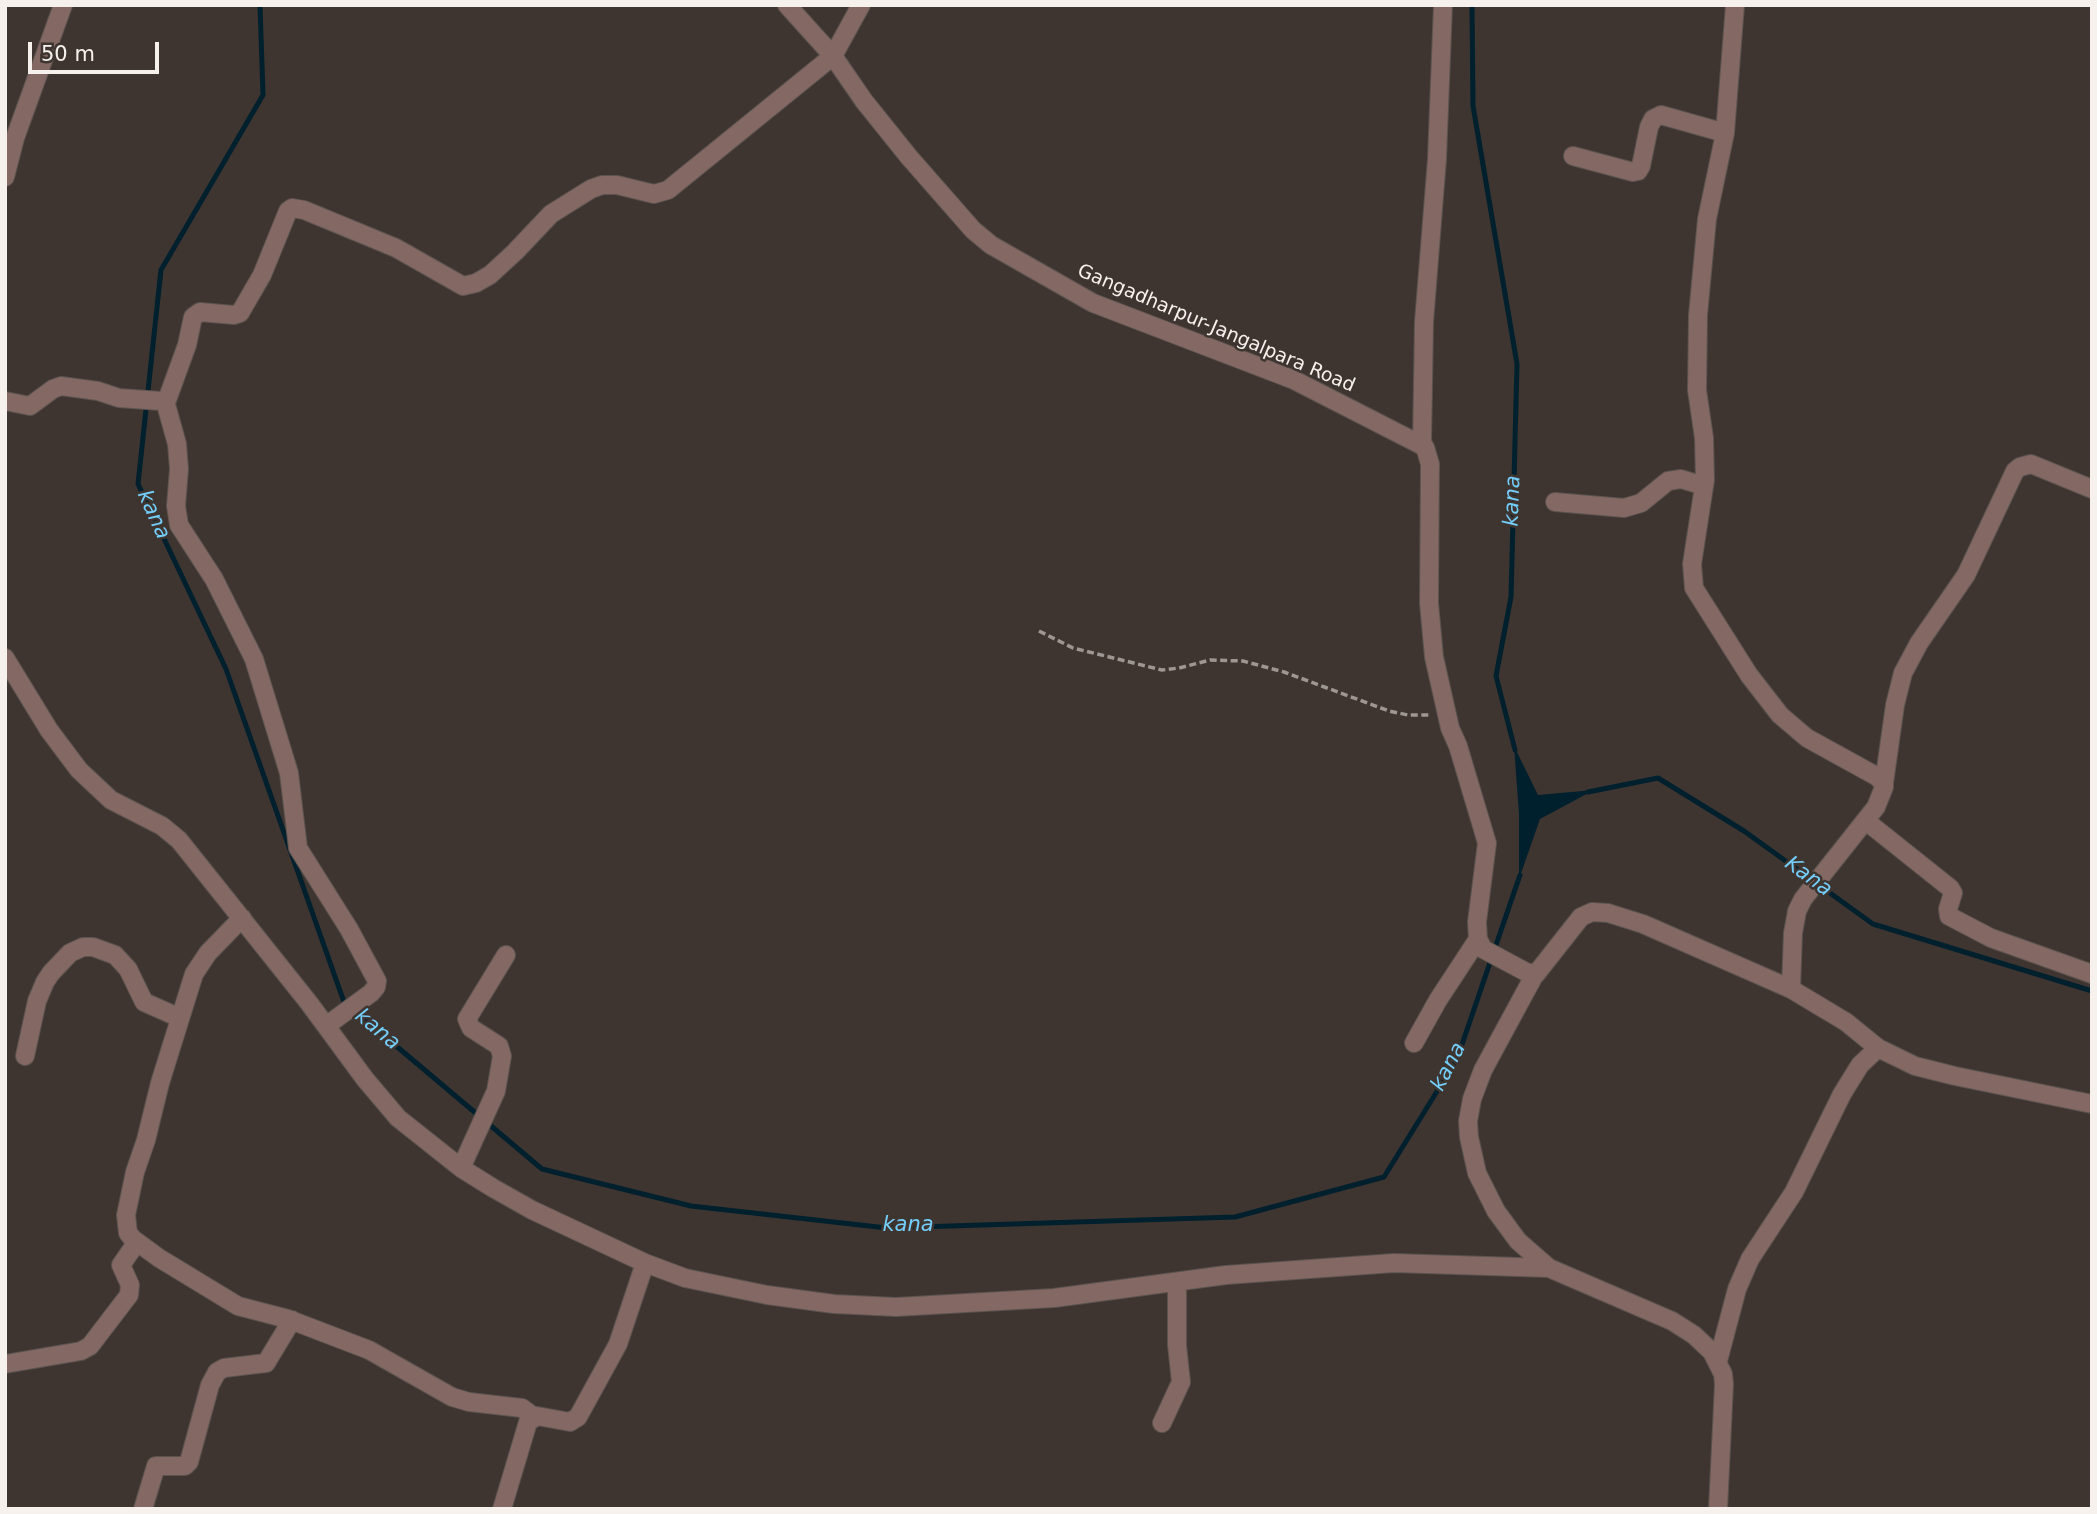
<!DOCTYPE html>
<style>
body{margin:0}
#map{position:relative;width:2097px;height:1514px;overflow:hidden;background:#3e3531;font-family:"DejaVu Sans",sans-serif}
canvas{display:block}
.frame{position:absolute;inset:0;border:7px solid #f7f1ee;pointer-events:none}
.scale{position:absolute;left:28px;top:42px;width:131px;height:32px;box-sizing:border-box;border:4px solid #f7f1ee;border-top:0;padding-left:9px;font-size:21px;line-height:24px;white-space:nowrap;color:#f7f1ee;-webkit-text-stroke:5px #3e3531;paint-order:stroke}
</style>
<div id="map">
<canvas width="2097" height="1514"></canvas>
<div class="frame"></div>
<div class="scale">50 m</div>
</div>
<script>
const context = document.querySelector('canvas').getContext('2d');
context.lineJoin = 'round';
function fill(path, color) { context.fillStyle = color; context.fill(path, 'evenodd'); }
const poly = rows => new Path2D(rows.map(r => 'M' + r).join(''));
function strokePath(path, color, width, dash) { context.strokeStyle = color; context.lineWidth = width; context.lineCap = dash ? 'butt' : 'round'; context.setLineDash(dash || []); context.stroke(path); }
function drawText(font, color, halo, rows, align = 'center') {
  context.font = font + ' "DejaVu Sans",sans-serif'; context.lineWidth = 5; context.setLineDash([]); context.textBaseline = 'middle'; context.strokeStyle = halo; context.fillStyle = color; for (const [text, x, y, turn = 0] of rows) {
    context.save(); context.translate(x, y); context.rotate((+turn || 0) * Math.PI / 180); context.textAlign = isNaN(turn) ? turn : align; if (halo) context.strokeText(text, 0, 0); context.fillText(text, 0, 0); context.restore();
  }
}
fill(poly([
 [1514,746,1538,795,1594,790,1540,819,1519,879,1519,814]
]), '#00202e');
strokePath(poly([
 [260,5,263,95,161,270,138,484,226,669,344,1002,542,1169,691,1206,887,1228,1235,1217,1384,1177,1457,1059,1520,875],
 [1472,5,1473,106,1517,364,1511,597,1496,676,1515,750],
 [1588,792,1658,778,1744,831,1873,924,2092,991]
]), '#00202e', 5);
const minor = poly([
 [787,5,833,56,864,101,909,157,973,230,991,245,1093,303,1294,380,1425,447,1430,464,1429,603,1434,657,1450,728,1458,746,1487,843,1477,922,1478,939,1483,949,1526,972,1536,974,1581,917,1592,912,1608,913,1643,924,1791,989,1846,1022,1878,1048,1915,1066,1955,1076,2092,1104],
 [1735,5,1725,133,1707,219,1698,315,1697,390,1704,438,1705,480,1692,564,1694,588,1749,675,1780,715,1807,738,1876,776,1884,783,1884,787,1876,807,1803,899,1797,911,1793,933,1791,989],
 [1573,156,1633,172,1638,171,1641,166,1649,127,1653,119,1661,115,1725,133],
 [5,177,15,138,63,5],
 [5,401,30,406,53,389,61,386,98,391,119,398,161,401,167,400,187,345,193,317,200,312,234,315,240,313,262,275,288,211,292,208,304,210,396,248,463,286,476,283,490,275,515,252,551,214,591,189,602,185,617,185,654,194,668,190,833,56,861,5],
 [165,401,177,444,179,469,176,506,179,525,214,579,254,659,289,773,298,848,349,929,377,981,376,987,371,993,326,1026],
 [1422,444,1424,322,1437,159,1443,5],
 [1555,502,1624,508,1641,503,1668,481,1681,479,1704,486],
 [5,658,49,730,79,770,111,800,162,826,179,840,309,1003,365,1079,398,1118,461,1168,493,1188,532,1210,645,1263,685,1278,767,1295,834,1304,896,1307,1054,1298,1226,1275,1394,1263,1549,1268],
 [1884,783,1895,705,1903,673,1919,643,1966,575,2015,471,2020,467,2031,464,2092,489],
 [1866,821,1950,888,1953,893,1948,909,1949,916,1991,938,2092,974],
 [242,918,208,953,194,974,160,1083,146,1140,135,1172,126,1215,128,1233,133,1239,159,1258,238,1306,288,1319,369,1350,452,1397,469,1402,522,1408,534,1417],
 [1535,974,1483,1070,1472,1099,1468,1121,1469,1137,1477,1173,1496,1211,1518,1241,1549,1268,1672,1321,1694,1335,1712,1352,1723,1374,1724,1384,1718,1509],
 [1414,1043,1438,1000,1478,939],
 [25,1056,37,1001,45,982,51,973,70,953,83,947,93,947,115,955,128,969,144,1002,180,1018],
 [461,1168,496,1091,502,1056,499,1046,471,1028,467,1019,506,955],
 [1718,1361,1737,1289,1750,1259,1794,1192,1842,1094,1860,1065,1878,1048],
 [5,1364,81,1351,90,1346,129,1295,130,1285,121,1265,137,1242],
 [1162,1423,1181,1382,1177,1345,1177,1282],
 [143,1509,156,1466,185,1466,189,1462,210,1385,217,1372,224,1368,266,1363,292,1320],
 [502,1509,528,1422,537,1416,570,1422,578,1417,618,1344,645,1263]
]);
strokePath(minor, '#5c534f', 20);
strokePath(poly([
 [1039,631,1073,648,1162,670,1179,668,1210,660,1243,661,1284,672,1389,711,1408,715,1431,715]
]), '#9d9692', 3.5, [7, 3.5]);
strokePath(minor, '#836863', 18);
drawText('19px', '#f7f1ee', '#3e3531', [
 ["Gangadharpur-Jangalpara Road",1216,329,23]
]);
drawText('italic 21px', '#74cffb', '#3e3531', [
 ["kana",1513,501,-88],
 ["kana",153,515,66],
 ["Kana",1808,877,36],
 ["kana",377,1030,40],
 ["kana",1449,1067,-63],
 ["kana",908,1226]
]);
</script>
